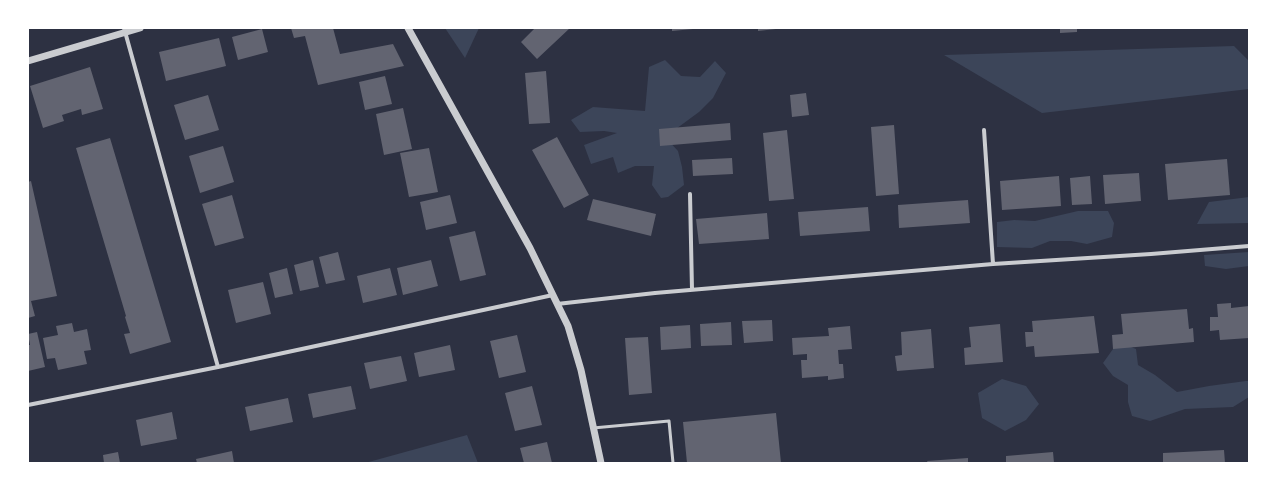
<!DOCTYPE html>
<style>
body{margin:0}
#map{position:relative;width:1277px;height:491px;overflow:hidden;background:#2d3142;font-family:"PT Serif",serif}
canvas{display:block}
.frame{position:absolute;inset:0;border:29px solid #fff;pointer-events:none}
</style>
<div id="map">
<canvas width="1277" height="491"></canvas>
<div class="frame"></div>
</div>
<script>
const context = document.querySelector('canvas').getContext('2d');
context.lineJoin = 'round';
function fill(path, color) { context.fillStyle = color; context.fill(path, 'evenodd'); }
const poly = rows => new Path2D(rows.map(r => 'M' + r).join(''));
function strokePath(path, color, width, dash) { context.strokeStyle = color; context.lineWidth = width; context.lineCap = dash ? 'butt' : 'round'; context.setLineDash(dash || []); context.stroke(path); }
fill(poly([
 [445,28,479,28,465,58],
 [1234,46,1249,61,1249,89,1042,113,944,55],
 [665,60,681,76,700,77,715,61,726,73,713,98,699,112,665,137,678,151,682,167,684,185,668,197,661,198,652,185,654,166,635,166,618,173,613,157,591,164,584,145,617,133,604,131,580,132,571,120,593,107,645,111,649,67],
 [1249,197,1249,223,1197,224,1209,202],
 [1078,211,1108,211,1114,223,1112,237,1087,244,1071,241,1050,241,1032,248,997,247,997,222,1014,220,1035,221],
 [1249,252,1249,266,1226,269,1205,266,1204,255],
 [1118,342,1136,349,1138,365,1155,375,1177,392,1209,386,1246,381,1249,381,1249,397,1233,407,1185,409,1150,421,1132,416,1128,402,1128,385,1113,376,1103,363],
 [1002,379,1026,386,1039,404,1026,420,1005,431,982,418,978,393],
 [467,435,478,463,365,463]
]), '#3c4559');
fill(poly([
 [291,28,333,28,340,54,393,44,404,66,318,85,305,36,294,38],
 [535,28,570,28,537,59,521,42],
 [672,28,693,28,693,29,672,31],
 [758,28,776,28,776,29,758,31],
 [1060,28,1077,28,1077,32,1060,33],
 [262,29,268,52,238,60,232,37],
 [219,38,226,66,166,81,159,52],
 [90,67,103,109,82,115,81,109,62,115,64,121,43,128,30,86],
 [546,71,550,123,529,124,525,73],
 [385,76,392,104,365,110,359,82],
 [806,93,809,115,792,117,790,95],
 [208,95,219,130,185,140,174,105],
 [403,108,412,149,384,155,376,114],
 [730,123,731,140,660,146,659,129],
 [894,125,899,194,876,196,871,127],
 [787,130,794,199,769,201,763,133],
 [557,137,589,195,564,208,532,150],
 [110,138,171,342,130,354,124,334,130,333,125,317,126,316,76,148],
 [223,146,234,182,200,193,189,156],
 [429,148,438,192,409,197,400,153],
 [732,158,733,174,693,176,692,160],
 [1227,159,1230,195,1168,200,1165,164],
 [1139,173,1141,201,1105,204,1103,175],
 [1059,176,1061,206,1002,210,1000,181],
 [1090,176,1092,204,1072,205,1070,178],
 [31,181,57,296,31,301,35,316,28,318,28,182],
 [232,195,244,238,215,246,202,204],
 [450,195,457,223,426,230,420,202],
 [593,199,656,214,651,236,587,220],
 [968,200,970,223,899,228,898,205],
 [868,207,870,231,800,236,798,212],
 [767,213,769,239,699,244,696,219],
 [475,231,486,275,460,281,449,237],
 [338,252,345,280,326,284,319,257],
 [313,260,319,287,300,291,294,265],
 [431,260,438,286,403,295,397,268],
 [287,268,293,294,275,298,269,273],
 [390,268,397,295,363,303,357,276],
 [263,282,271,314,236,323,228,290],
 [1231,303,1231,308,1249,306,1249,338,1220,340,1219,330,1210,331,1210,317,1218,317,1217,304],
 [1187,309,1189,329,1193,328,1194,342,1113,349,1112,335,1123,334,1121,314],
 [1094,316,1099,353,1035,357,1034,346,1026,347,1025,332,1033,332,1032,321],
 [772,320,773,341,744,343,742,321],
 [731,322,732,345,701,346,700,324],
 [72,323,74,332,87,329,91,350,84,351,87,364,58,370,55,358,47,359,43,338,58,335,56,326],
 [1000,324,1003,362,965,365,964,348,971,347,969,327],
 [690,325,691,348,661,350,660,327],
 [850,326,852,349,838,350,839,364,843,364,844,378,828,380,828,376,802,378,801,360,807,360,807,354,793,355,792,338,829,336,828,328],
 [931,329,934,368,897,371,895,356,902,355,901,332],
 [37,332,45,367,28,371,28,345,30,345,28,334],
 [517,335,526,372,499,378,490,341],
 [648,337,652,393,629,395,625,338],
 [450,345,455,370,419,377,414,353],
 [401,356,407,381,370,389,364,363],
 [351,386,356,409,313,418,308,394],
 [532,386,542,425,515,431,505,393],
 [288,398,293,422,250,431,245,407],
 [172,412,177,439,141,446,136,420],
 [776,413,781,463,687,463,683,422],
 [547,442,552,463,524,463,520,448],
 [1224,450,1225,463,1163,463,1163,453],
 [232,451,234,463,197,463,196,459],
 [118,452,120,463,104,463,103,455],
 [1053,452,1054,463,1006,463,1006,456],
 [968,458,968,463,928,463,927,461]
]), '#626471');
strokePath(poly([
 [593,428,669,421,673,463]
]), '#caccd0', 3);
strokePath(poly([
 [124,28,218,367],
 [984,130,993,264],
 [690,194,692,290],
 [557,304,655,293,993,264,1151,254,1249,246],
 [28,405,218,367,553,295]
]), '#caccd0', 4);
strokePath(poly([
 [408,28,530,248,568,326,581,370,601,463],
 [28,61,140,28]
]), '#caccd0', 7);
</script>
